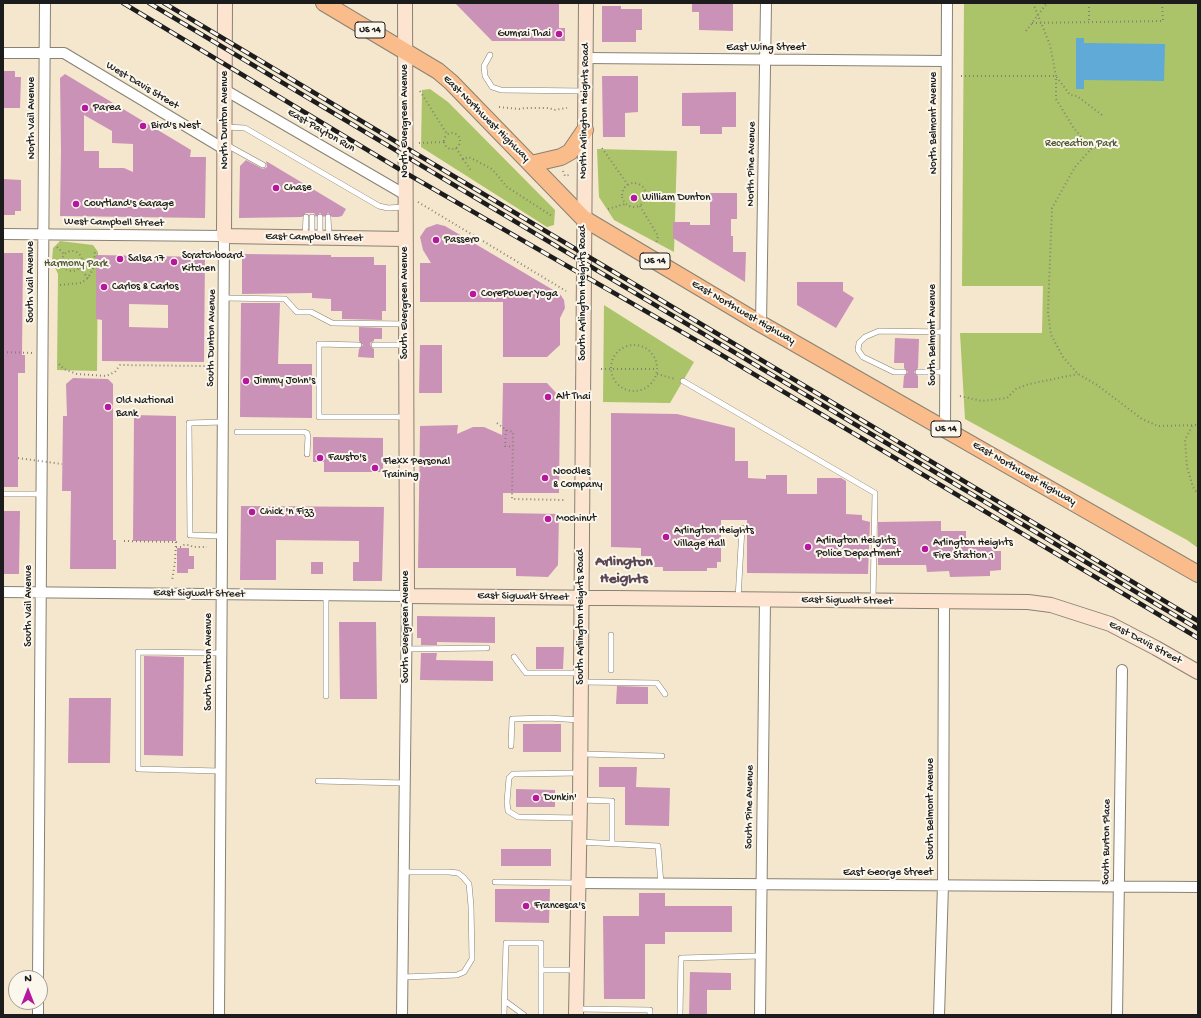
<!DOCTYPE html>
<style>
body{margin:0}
#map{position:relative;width:1201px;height:1018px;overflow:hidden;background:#f4e7cd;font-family:"Gochi Hand",sans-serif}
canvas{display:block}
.frame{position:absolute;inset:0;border:4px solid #1c1c1c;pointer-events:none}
.north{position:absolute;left:8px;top:970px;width:40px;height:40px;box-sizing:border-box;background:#fbf7ec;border:1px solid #a29f99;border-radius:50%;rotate:0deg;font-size:11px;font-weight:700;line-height:16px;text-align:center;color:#1c1c1c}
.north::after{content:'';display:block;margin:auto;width:14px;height:18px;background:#b5179e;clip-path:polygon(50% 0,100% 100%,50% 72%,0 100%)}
</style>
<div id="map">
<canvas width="1201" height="1018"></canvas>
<div class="frame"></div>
<div class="north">N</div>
</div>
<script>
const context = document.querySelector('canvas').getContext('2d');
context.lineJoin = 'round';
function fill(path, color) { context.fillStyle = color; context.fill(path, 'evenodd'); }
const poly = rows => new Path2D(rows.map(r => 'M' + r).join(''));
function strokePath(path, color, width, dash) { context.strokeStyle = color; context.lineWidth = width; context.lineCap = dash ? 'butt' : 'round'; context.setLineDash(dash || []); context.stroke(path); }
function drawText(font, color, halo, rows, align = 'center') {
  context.font = font + ' "Gochi Hand",sans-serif'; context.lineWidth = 4; context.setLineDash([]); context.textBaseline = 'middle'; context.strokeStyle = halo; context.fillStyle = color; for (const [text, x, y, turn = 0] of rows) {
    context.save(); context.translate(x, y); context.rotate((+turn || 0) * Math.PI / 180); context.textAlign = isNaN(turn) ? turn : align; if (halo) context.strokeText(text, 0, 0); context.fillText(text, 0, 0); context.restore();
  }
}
fill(poly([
 [964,3,1198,3,1198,548,1187,540,965,419,960,333,1042,333,1043,286,962,286],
 [430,89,448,102,555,210,554,225,547,227,421,147,422,90],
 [597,149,677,151,674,252,614,220,599,197],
 [60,241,93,245,98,252,97,371,57,370,58,274,52,261,53,248],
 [604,305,694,362,670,403,603,402]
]), '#abc369');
fill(poly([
 [1076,38,1084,38,1084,43,1165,44,1164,81,1084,80,1084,89,1076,89]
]), '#5faad7');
fill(poly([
 [455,3,559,3,559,28,565,28,565,41,492,41],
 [692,3,733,3,733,31,699,30,699,12,692,12],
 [602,6,621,6,621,9,642,9,642,30,636,30,636,42,602,42],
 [3,71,15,71,15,77,21,77,20,108,3,108],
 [65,74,191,150,190,157,206,157,205,218,60,216,61,151,60,78],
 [84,115,112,131,112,143,133,144,133,172,124,168,99,168,99,151,84,151],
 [602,76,638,76,638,112,625,113,625,137,603,137],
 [736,92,736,127,722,127,722,134,700,134,700,126,682,126,682,93],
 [246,160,263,169,267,167,266,161,346,209,342,216,338,217,332,217,328,213,324,217,320,213,316,217,314,213,306,213,302,217,239,218,240,166],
 [3,179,21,180,21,211,15,211,15,215,3,215],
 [710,193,737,193,737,219,731,219,731,236,733,236,733,252,746,252,745,282,673,238,673,222,690,222,690,225,710,225],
 [437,224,445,226,560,294,564,300,565,308,560,318,560,345,547,357,503,357,503,302,420,302,420,263,431,263,423,250,420,237,426,228],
 [3,253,23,253,22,355,25,355,25,373,18,373,18,487,3,487],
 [242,254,331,255,331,257,374,257,374,265,386,265,386,311,382,311,382,320,342,319,342,311,331,311,331,299,312,298,312,293,242,294],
 [96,255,205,257,204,362,102,361,102,320,96,319],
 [129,304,168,305,168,328,129,327],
 [797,282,843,282,843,291,854,298,836,328,797,305],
 [241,303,280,303,278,364,312,364,312,418,240,417],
 [359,327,382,328,382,339,374,339,374,341,370,343,371,347,374,349,374,358,358,357,359,349,363,345,359,341],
 [895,338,919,339,918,368,914,372,918,376,918,388,903,388,904,376,908,372,904,368,904,363,894,363],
 [420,345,442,345,442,393,419,393],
 [73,378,108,379,113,384,113,540,116,540,116,569,70,569,71,491,62,491,63,416,67,416,66,384],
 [503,383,547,383,560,397,559,493,503,493,503,513,559,514,558,565,548,577,516,576,516,568,418,568,420,426,458,425,457,434,473,427,484,427,502,435],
 [611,413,677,414,735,428,735,461,748,461,748,478,766,479,766,475,787,475,787,494,817,494,817,478,841,478,846,481,846,514,862,515,862,520,870,522,868,574,747,573,747,520,721,520,721,562,717,562,717,568,707,568,707,571,663,571,663,567,652,567,652,556,641,556,641,548,611,547],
 [134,415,176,416,176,541,133,541],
 [313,437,383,438,383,472,324,472,324,462,313,462],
 [241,506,384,507,382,581,353,581,353,562,359,562,359,541,276,540,276,580,240,580],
 [3,511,20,511,19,574,3,574],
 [941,521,941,531,966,531,966,547,995,547,995,551,1001,551,1001,570,990,571,990,576,950,577,949,571,927,572,926,565,878,565,878,522],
 [177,548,189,548,189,556,194,556,194,569,188,569,188,573,177,573],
 [311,562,323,562,323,574,311,574],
 [417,616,495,617,495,643,437,642,437,645,421,645,421,638,417,638],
 [339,622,376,622,377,699,340,699],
 [536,647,564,647,563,669,536,669],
 [421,653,437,653,436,660,493,661,493,681,420,680],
 [144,656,184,657,183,756,144,755],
 [617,686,648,687,648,704,616,704],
 [69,698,111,698,110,763,68,763],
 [523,724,561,724,561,752,523,752],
 [599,767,637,767,636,787,670,788,669,826,625,825,625,787,599,787],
 [516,789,555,790,555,807,516,807],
 [501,849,551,849,551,866,501,866],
 [495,889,550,889,549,923,495,922],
 [639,893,665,893,665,906,732,906,732,932,665,932,665,944,645,944,645,999,604,999,603,916,639,916],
 [690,972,731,973,731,990,707,990,707,1015,689,1015]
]), '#cb92b8');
const lane = poly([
 [490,55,484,66,485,76,492,87,501,90,585,91],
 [226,127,245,128,379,206,388,208,404,207],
 [225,144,263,165],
 [320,217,320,236],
 [328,217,329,236],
 [305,236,306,217],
 [312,236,312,217],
 [224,298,285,299,297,312,311,312,332,323,405,324],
 [359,345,319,344,319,417,405,417],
 [374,345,405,345],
 [904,372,894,372,863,357,858,350,859,343,865,337,879,331,946,332],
 [918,372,945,372],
 [683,381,875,493,873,600],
 [237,432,304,432,307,433,308,437,307,454],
 [3,494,42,494],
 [222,536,190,535,189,423,223,422],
 [326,595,326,696],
 [738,599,742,528],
 [406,649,487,648],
 [514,657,526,673,579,673],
 [611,670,611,635],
 [582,682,657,683,665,694],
 [511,746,512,719,548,718,580,720],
 [582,754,662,756],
 [220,771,138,769,138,652,221,653],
 [579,773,513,774,509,778,507,802,508,811,518,817,580,818],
 [318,781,405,783],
 [581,800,612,801,612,843],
 [580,842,658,846,661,884],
 [495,882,578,883],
 [541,970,576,970],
 [403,977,457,975,464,972,472,959,471,906,469,884,463,877,458,873,449,872,404,872],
 [505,1001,524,1015],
 [577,1009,650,1010,650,1015],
 [504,1015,506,943,541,943,541,1015],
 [680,1015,681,958,760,956]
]);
const street = poly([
 [3,53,64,53,224,149],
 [586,58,946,61],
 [225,90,404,194],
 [3,234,224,236,219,1015],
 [761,324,766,3],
 [945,428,947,3],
 [3,592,407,596,402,1015],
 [579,883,1198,887],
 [38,978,45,3],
 [38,1015,38,1002],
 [760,1015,765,600],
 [939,1015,943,885,944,602],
 [1117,1015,1122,670]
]);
const secondary = poly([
 [225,3,224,236,404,239],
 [405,3,407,596,1028,602,1051,605,1110,624,1156,648,1198,672],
 [576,1015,580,800,586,3]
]);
const primary = poly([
 [324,3,438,71,451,82,583,218,761,324,1198,574],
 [531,164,561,157,570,152,585,130]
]);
strokePath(lane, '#888274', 6);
strokePath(street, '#888274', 12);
strokePath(secondary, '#888274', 16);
strokePath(primary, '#888274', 18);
strokePath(poly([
 [1033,3,1050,45,1056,76,1056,99,1073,127,1091,149,1075,167,1052,208,1048,312,1051,335,1063,357,1078,374,1097,385,1142,419,1158,426,1198,425],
 [1089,3,1089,22],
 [1032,23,1163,21,1162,3],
 [1026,31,1047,3],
 [961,76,1056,76,1070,95,1077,96,1102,115],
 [420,91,447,134],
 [499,107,519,109,525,108,549,108,554,110,567,108],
 '444 141a8 8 0 1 1 16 0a8 8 0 1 1-16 0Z',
 [419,143,444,142],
 [456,148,463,159,469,157,492,169,507,187,552,216],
 [602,148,628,185],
 [1091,149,1103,144],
 [463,159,472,172],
 [563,171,565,176,569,175],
 '622 195a12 12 0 1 1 24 0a12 12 0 1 1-24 0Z',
 [418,202,566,291],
 [640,206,658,236,656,243],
 [608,209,625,204],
 [57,247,64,254],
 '62 261a10 10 0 1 1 20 0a10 10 0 1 1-20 0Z',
 [80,268,88,278],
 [60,285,81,283,88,278,94,267,95,250],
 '611 368a23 23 0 1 1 46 0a23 23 0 1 1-46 0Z',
 [3,352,32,353],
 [59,364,64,369,77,374,106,376,115,372,120,365,207,366],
 [601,369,657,369],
 [657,374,675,379],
 [960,396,982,401,1007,398,1016,389,1029,384,1078,374],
 [497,423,506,430,513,432,512,499,564,500],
 [1192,426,1185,440,1187,467,1193,487,1198,494],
 [506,430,505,446,513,447],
 [124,541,176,542,175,562,172,581],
 [176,547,181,547,184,545,190,545,193,547,207,547]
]), '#888274', 2, [1, 3]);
strokePath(lane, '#fff', 5);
strokePath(street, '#fff', 10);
strokePath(secondary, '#fde4d0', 14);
strokePath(primary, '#f9bc8a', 16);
const rail = poly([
 [123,3,404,172,720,354,1198,638],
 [149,3,1198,629],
 [164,3,1198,621]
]);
strokePath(rail, '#1c1c1c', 4.5);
strokePath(rail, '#fbf7ec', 3, [9]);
strokePath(poly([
 [18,458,62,464]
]), '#888274', 2, [1, 3]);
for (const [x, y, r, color] of [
 [559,34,4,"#b5179e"],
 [85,108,4,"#b5179e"],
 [143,126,4,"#b5179e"],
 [276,188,4,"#b5179e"],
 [634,198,4,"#b5179e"],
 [76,204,4,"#b5179e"],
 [436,240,4,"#b5179e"],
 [120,259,4,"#b5179e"],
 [174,262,4,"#b5179e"],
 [104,287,4,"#b5179e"],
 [473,294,4,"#b5179e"],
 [246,381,4,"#b5179e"],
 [548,397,4,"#b5179e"],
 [108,407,4,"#b5179e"],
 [320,458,4,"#b5179e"],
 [375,468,4,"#b5179e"],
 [545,478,4,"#b5179e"],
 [252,512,4,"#b5179e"],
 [548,519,4,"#b5179e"],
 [666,537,4,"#b5179e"],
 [808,547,4,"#b5179e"],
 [925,549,4,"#b5179e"],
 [536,798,4,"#b5179e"],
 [526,906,4,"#b5179e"]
]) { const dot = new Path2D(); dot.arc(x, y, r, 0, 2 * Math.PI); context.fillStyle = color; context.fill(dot); strokePath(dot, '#fbf7ec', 1.5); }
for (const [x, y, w] of [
 [370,30,30],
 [655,261,30],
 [946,429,30]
]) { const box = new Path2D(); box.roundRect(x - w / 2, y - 8, w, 16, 3); context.fillStyle = '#fbf7ec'; context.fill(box); strokePath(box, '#1c1c1c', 1); }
drawText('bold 10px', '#1c1c1c', null, [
 ["US 14",370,30],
 ["US 14",655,261],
 ["US 14",946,429]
]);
drawText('11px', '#1c1c1c', '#fbf7ec', [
 ["Gumrai Thai",551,34,"right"],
 ["Parea",93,108],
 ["Bird's Nest",151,126],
 ["Chase",284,188],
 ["William Dunton",642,198],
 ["Courtland's Garage",84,204],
 ["Passero",444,240],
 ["Scratchboard",182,256],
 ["Kitchen",182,269],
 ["Salsa 17",128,259],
 ["Carlos & Carlos",112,287],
 ["CorePower Yoga",481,294],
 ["Jimmy John's",254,381],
 ["Alt Thai",556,397],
 ["Old National",116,401],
 ["Bank",116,414],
 ["Fausto's",328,458],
 ["Flexx Personal",383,462],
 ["Training",383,475],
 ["Noodles",553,472],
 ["& Company",553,485],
 ["Chick 'n Fizz",260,512],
 ["Mochinut",556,519],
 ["Arlington Heights",674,531],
 ["Village Hall",674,544],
 ["Arlington Heights",816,541],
 ["Police Department",816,554],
 ["Arlington Heights",933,543],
 ["Fire Station 1",933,556],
 ["Dunkin'",544,798],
 ["Francesca's",534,906]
], 'left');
drawText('11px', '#1c1c1c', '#fbf7ec', [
 ["East Wing Street",766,48],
 ["West Davis Street",142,86,31],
 ["North Arlington Heights Road",585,111,-89],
 ["North Vail Avenue",32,118,-90],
 ["East Northwest Highway",486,119,45],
 ["North Dunton Avenue",225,120,-90],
 ["North Evergreen Avenue",405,121,-90],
 ["North Belmont Avenue",934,123,-90],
 ["East Payton Run",321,131,30],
 ["North Pine Avenue",752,164,-89],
 ["West Campbell Street",114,223,1],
 ["East Campbell Street",314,238,1],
 ["South Vail Avenue",31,282,-90],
 ["South Arlington Heights Road",583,293,-90],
 ["South Evergreen Avenue",405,303,-90],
 ["East Northwest Highway",743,313,30],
 ["South Belmont Avenue",933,335,-90],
 ["South Dunton Avenue",212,338,-89],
 ["East Northwest Highway",1024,474,30],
 ["East Sigwalt Street",199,594,1],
 ["East Sigwalt Street",523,597,1],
 ["East Sigwalt Street",847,601,1],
 ["South Vail Avenue",29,606,-90],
 ["South Arlington Heights Road",581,617,-90],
 ["South Evergreen Avenue",406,627,-90],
 ["East Davis Street",1145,643,28],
 ["South Dunton Avenue",209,662,-90],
 ["South Pine Avenue",750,807,-89],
 ["South Belmont Avenue",931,809,-90],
 ["South Burton Place",1107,842,-89],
 ["East George Street",888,873]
]);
drawText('11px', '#4e5637', '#fbf7ec', [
 ["Recreation Park",1081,144],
 ["Harmony Park",76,264]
]);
drawText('bold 15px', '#594553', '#fbf7ec', [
 ["Arlington",624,563],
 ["Heights",624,580]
]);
</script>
